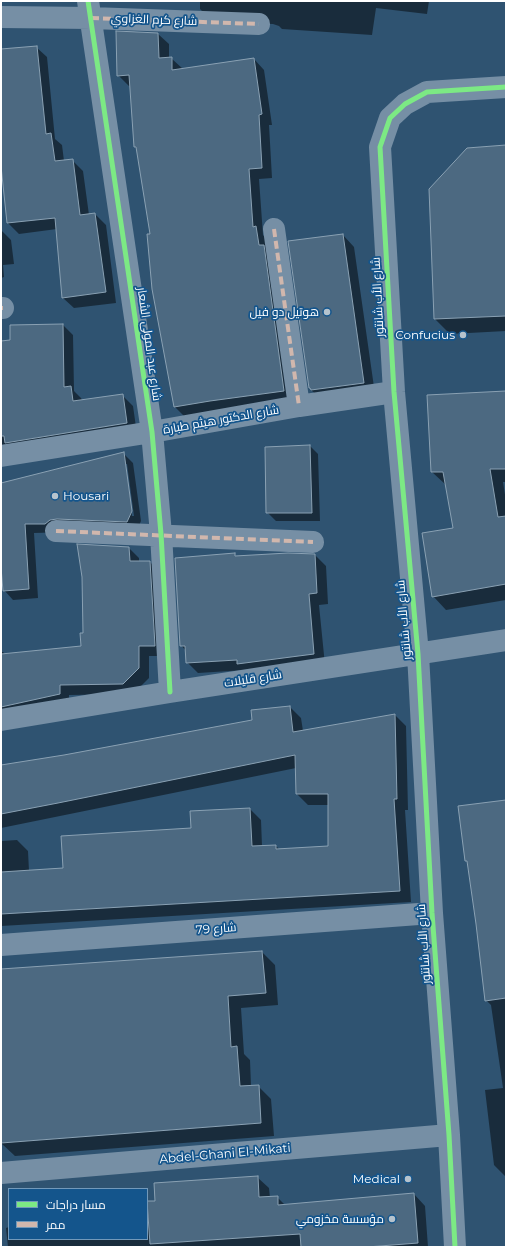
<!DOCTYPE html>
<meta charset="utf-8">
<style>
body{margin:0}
#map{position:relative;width:507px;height:1248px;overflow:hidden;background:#2f5371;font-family:Montserrat,Cairo,sans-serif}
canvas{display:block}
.frame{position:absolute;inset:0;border:2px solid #fff;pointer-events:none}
.legend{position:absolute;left:8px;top:1188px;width:140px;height:52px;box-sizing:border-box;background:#14558c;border:1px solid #7299ba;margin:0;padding:5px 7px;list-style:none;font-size:12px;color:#fff}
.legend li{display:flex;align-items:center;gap:8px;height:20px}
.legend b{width:20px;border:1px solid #7299ba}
</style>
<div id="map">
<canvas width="507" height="1248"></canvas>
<div class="frame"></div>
<ul class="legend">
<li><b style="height:5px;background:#7ce984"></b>مسار دراجات</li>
<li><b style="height:5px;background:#d1b7ad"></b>ممر</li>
</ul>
</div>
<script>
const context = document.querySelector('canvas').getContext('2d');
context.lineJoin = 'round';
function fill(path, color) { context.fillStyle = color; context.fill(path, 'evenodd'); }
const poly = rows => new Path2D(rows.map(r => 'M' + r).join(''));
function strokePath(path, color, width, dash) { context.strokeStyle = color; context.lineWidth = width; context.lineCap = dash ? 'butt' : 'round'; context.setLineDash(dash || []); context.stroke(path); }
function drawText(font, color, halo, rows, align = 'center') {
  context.font = font + ' Montserrat,Cairo,sans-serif'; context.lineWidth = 3.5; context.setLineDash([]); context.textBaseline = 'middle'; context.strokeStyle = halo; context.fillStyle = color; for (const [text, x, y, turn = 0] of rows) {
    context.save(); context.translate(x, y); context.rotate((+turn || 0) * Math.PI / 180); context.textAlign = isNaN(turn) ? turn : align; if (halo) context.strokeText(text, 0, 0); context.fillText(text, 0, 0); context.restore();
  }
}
fill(poly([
 [200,1,429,1,427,14,376,8,372,35,282,29,279,26,273,24,213,22,200,9],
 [158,34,169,44,169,58,171,58,183,69,254,59,264,70,272,125,269,125,272,178,259,179,263,235,266,238,294,401,185,417,175,407,138,150,135,147,131,86,129,86,118,75],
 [36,47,47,57,55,139,62,145,64,161,72,160,83,171,89,215,95,214,106,225,116,303,74,308,63,298,57,229,19,234,8,223,1,157,1,50],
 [506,146,506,331,450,334,435,319],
 [1,230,11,240,14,264,3,265,4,277,1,278],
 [343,235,354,247,375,394,323,401,311,390],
 [63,325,73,335,74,391,81,398,82,400,122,395,133,406,137,434,1,451,1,342,11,341],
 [506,392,506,482,503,482,506,501,506,600,446,610,433,596,454,529,446,485,432,472],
 [310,446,318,454,320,521,276,521,267,512],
 [124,454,133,463,141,521,137,530,34,533,38,598,13,600,4,590,3,578,1,578,1,484],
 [125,464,127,464,134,516,132,516],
 [129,548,139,558,139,562,150,562,160,572,165,656,149,656,149,678,133,694,69,695,69,704,1,716,1,652,3,652,6,655,82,647,84,634],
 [234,554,237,557,315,555,326,566,328,604,319,605,325,665,198,673,187,662,186,651,181,645],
 [290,707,301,718,303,731,395,715,406,726,408,810,405,810,411,902,1,926,1,841,17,840,28,851,29,871,64,869,192,829,250,809,261,820,262,846,276,846,280,850,329,847,329,805,308,805,297,794,296,768,1,828,1,766,64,756,253,720],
 [506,896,506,1177,494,1165,485,1090,503,1088,491,1005,486,1000],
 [262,952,275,965,278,1005,241,1008,244,1054,250,1060,251,1086,258,1086,271,1099,274,1136,15,1156,1,1143,1,970],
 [257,1177,269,1188,270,1198,277,1197,285,1205,414,1194,425,1206,428,1247,302,1247,302,1246,283,1247,8,1247,6,1228,9,1227,9,1239,147,1239,147,1214,149,1214,156,1202]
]), '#0007');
const building = poly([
 [116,31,158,33,159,58,172,57,172,70,254,58,262,114,259,115,262,168,249,169,253,227,256,226,259,245,264,245,284,391,210,401,174,407,152,289,147,234,150,234,136,147,134,147,129,75,117,76,116,31],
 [37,46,46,134,51,133,55,161,73,159,80,215,95,213,106,292,62,298,55,218,7,223,1,166,1,49,37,46],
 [506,145,506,316,434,319,429,189,467,148,506,145],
 [343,234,364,383,311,390,310,388,309,388,288,241,343,234],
 [63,324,64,387,71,386,73,401,123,394,127,423,5,443,4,436,1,436,1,341,10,340,10,325,63,324],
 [506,391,506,469,490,469,498,517,506,516,506,584,432,597,422,533,453,528,443,472,431,472,427,395,506,391],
 [310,445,312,513,266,513,265,447,310,445],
 [124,452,132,511,127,522,57,519,50,520,45,524,25,524,29,589,3,591,1,567,1,483,124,452],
 [77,544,129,547,130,561,150,561,155,646,139,646,139,668,123,684,60,685,60,694,1,707,1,654,81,646,80,633,83,633,82,577,77,544],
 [235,553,235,556,288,553,315,554,317,593,309,594,314,654,237,664,237,660,186,663,185,646,180,646,175,558,235,553],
 [290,706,293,732,395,714,397,799,394,799,400,891,1,914,1,872,63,868,61,836,191,828,190,811,250,808,252,846,276,845,276,849,328,846,328,794,296,794,295,755,58,803,1,814,1,765,64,755,252,720,251,710,290,706],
 [506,800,506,998,485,1001,476,924,467,861,465,861,458,806,506,800],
 [262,951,266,993,228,996,231,1047,237,1046,240,1086,259,1085,261,1123,1,1143,1,969,262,951],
 [258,1176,259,1197,278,1196,278,1205,414,1193,418,1243,367,1247,301,1247,300,1234,150,1244,147,1201,155,1201,154,1183,258,1176]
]);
fill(building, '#4c6981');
strokePath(building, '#8aa1b3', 1);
strokePath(poly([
 [88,1,152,432,161,534,170,692],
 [1,17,91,18,259,24],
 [274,229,299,406],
 [1,308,3,308],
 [1,456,152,432,299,406,394,392],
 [56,531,313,542],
 [1,720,170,692,506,640],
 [1,945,432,913],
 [1,1173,449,1135],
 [455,1247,449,1135,432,913,418,654,394,392,380,147,390,118,405,104,427,92,506,87]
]), '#768fa5', 22);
strokePath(poly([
 [91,18,259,24],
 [274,229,299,406],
 [1,308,3,308],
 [56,531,313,542]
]), '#d1b7ad', 4, [8, 4]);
strokePath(poly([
 [88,1,152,432,161,534,170,692],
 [455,1247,449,1135,432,913,418,654,394,392,380,147,390,118,405,104,427,92,506,87]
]), '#7ce984', 5);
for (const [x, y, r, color] of [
 [327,312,4,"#b6c3cd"],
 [463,335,4,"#b6c3cd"],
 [55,496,4,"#b6c3cd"],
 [408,1179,4,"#b6c3cd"],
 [392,1219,4,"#b6c3cd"]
]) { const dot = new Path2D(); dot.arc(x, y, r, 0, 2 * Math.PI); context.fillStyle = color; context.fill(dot); strokePath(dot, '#14558c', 1.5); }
drawText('12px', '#fff', '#14558c', [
 ["شارع كرم الغزاوي",154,20,2],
 ["شارع الأب شانتور",378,297,-93],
 ["شارع عبد المولى الشعار",149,344,82],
 ["شارع الدكتور هيثم طبارة",221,420,-10],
 ["شارع الأب شانتور",404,620,-95],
 ["شارع قليلات",253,679,-9],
 ["شارع 79",216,929,-4],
 ["شارع الأب شانتور",424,944,-94],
 ["Abdel-Ghani El-Mikati",225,1154,-5]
]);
drawText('12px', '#fff', '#14558c', [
 ["هوتيل دو فيل",319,312],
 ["Confucius",455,335],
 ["Housari",63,496,"left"],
 ["Medical",400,1179],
 ["مؤسسة مخزومي",384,1219]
], 'right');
</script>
